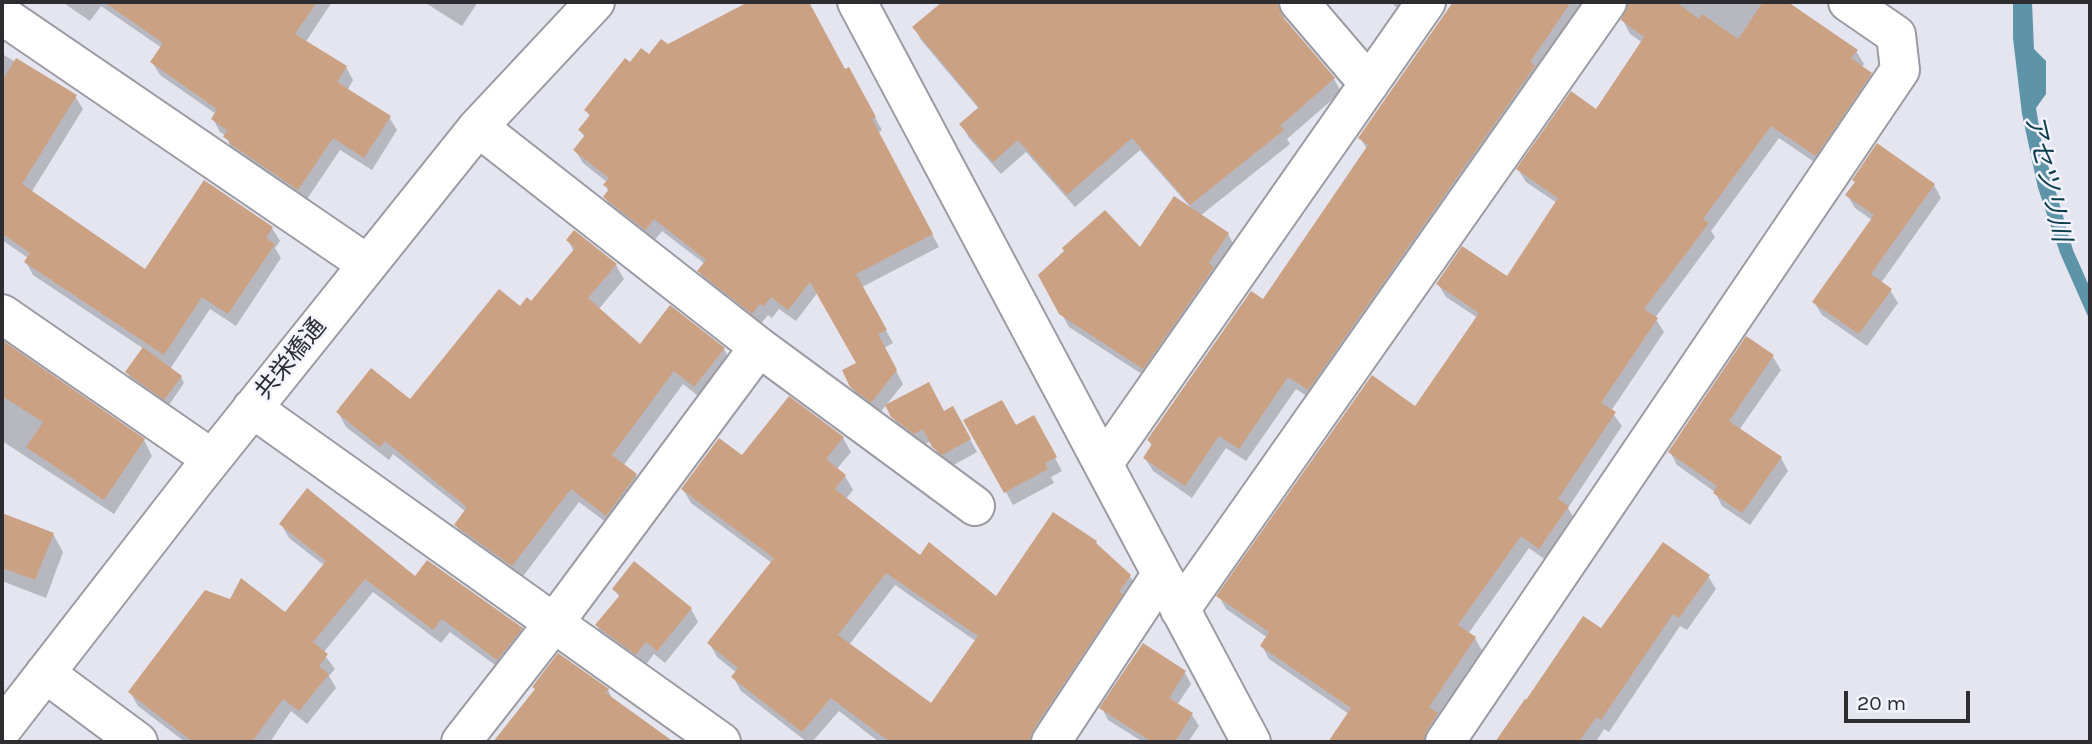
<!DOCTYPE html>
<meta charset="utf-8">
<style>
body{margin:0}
#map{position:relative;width:2092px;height:744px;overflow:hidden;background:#e5e5f0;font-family:Karla,sans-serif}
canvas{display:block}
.frame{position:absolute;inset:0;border:4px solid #2d2d31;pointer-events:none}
.scale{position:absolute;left:1844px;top:691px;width:126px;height:32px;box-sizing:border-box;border:4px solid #2d2d31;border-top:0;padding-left:9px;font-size:21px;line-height:24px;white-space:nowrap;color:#2d2d31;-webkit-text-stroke:5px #f2f3fd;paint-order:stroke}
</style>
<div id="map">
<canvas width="2092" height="744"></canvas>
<div class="frame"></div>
<div class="scale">20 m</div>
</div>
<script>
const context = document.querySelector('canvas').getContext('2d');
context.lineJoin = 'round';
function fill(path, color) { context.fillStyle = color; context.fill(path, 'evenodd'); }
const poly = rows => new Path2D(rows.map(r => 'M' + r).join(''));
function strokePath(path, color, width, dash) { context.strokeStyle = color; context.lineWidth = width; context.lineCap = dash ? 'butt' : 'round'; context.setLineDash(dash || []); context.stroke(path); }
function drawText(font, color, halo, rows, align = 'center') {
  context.font = font + ' Karla,"Noto Sans JP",sans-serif'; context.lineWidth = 5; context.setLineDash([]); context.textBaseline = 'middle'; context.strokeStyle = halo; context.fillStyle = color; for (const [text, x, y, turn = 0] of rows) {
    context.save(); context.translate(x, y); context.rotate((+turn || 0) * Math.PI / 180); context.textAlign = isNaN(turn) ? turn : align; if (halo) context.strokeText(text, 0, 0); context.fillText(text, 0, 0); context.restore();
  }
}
fill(poly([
 [2013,2,2032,2,2034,49,2046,61,2046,94,2036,108,2042,145,2073,250,2090,288,2090,321,2060,253,2038,188,2022,114,2013,38]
]), '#5d94a8');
fill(poly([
 [62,2,332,2,305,43,346,67,353,80,347,91,389,117,397,130,372,170,340,150,305,202,232,150,226,136,220,132,213,119,216,114,160,75,152,62,162,48,101,6,90,21],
 [424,2,478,2,462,26],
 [752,2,808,2,845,71,848,69,882,130,878,133,939,247,862,287,893,343,884,348,903,384,879,414,859,400,852,386,858,364,818,292,796,321,779,309,772,318,768,315,760,325,707,284,699,271,705,264,662,231,653,242,612,210,605,197,609,192,605,185,607,182,583,163,575,150,585,138,580,130,590,117,586,110,631,64],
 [945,2,1276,2,1284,15,1284,21,1334,79,1341,92,1287,139,1290,144,1200,216,1228,234,1235,247,1151,380,1069,327,1040,275,1141,249,1192,209,1140,150,1075,207,1026,152,1001,174,969,138,962,125,979,109,921,40,914,27],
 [1391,2,1417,2,1405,16],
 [1455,2,1598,2,1316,402,1296,389,1246,461,1226,448,1192,498,1153,471,1145,458,1152,447,1149,440,1263,301,1367,149,1360,138],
 [1630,2,1785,2,1856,51,1864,64,1861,68,1870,74,1878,87,1823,168,1779,138,1711,231,1715,237,1655,318,1664,332,1611,411,1622,426,1568,508,1575,520,1547,561,1529,548,1468,634,1475,638,1482,651,1438,717,1444,728,1434,742,1343,742,1337,732,1349,714,1269,659,1262,646,1268,638,1226,609,1219,596,1415,408,1478,318,1446,297,1438,284,1507,278,1557,203,1526,182,1518,169,1597,111,1643,43,1630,34,1623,20],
 [2,54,75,96,83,109,31,193,145,271,272,228,280,241,275,248,281,258,236,326,210,309,170,369,181,377,184,383,169,405,131,379,127,372,144,349,33,275,26,262,28,258,2,240],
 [1934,185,1941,198,1881,283,1890,290,1898,303,1867,346,1822,315,1814,302,1872,220,1855,208,1847,195],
 [568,240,616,265,624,279,598,310,640,347,724,349,732,364,703,400,683,384,623,466,636,476,644,490,615,529,579,502,521,579,464,539,456,525,466,512,393,454,389,460,346,427,338,412,411,401,521,308,531,303,574,252],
 [1746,339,1773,357,1781,370,1739,430,1781,458,1788,471,1750,525,1722,506,1715,492,1677,465,1670,452],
 [2,343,144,440,152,456,114,514,2,441],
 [887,406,944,413,953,408,977,452,950,467,942,461,931,441,922,446,900,430],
 [1033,417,1062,471,1051,477,1054,483,1013,505,966,420,1015,427],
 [843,438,851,452,836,470,845,476,853,490,845,500,921,558,997,599,1096,542,1100,550,1130,576,1138,590,1041,742,879,742,839,711,812,742,807,742,741,691,733,677,737,673,717,657,710,644,772,563,691,503,683,489,743,457],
 [895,585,977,642,932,706,849,645],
 [2,515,53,534,63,552,46,598,2,581],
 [281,524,415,578,521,629,529,643,506,673,450,632,441,643,373,592,323,653,335,669,329,676,336,688,307,724,291,711,270,742,185,742,138,706,130,692,230,601,286,614,325,566,289,538],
 [1708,576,1716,589,1687,630,1680,626,1609,732,1604,729,1596,742,1497,742,1525,701,1602,631],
 [614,589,691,609,698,622,665,663,654,654,644,667,605,639,597,626,620,598],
 [1185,673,1191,684,1177,705,1192,715,1199,726,1188,742,1143,742,1108,720,1102,708],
 [536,690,608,690,613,700,671,742,495,742]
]), '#0003');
fill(poly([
 [104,2,317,2,295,34,347,66,337,82,391,116,364,158,333,138,298,190,229,143,230,141,223,137,227,130,211,119,217,109,150,62,163,43],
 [748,2,809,2,845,69,849,67,876,117,872,119,933,234,856,274,887,330,878,334,897,370,871,403,850,387,842,370,856,363,810,282,788,310,771,297,764,306,760,304,752,314,697,271,706,260,654,219,645,230,603,197,609,189,603,185,609,178,573,150,585,135,578,130,590,115,584,110,625,58,630,62,641,48,649,54,661,39,668,44],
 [942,2,1278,2,1282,16,1335,78,1280,126,1284,130,1190,205,1132,138,1067,195,1018,140,993,162,959,124,979,107,912,27],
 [1453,2,1571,2,1530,62,1535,66,1308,390,1288,377,1239,449,1219,436,1185,486,1143,458,1152,444,1147,440,1251,291,1263,299,1368,145,1358,138],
 [1628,2,1676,2,1699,19,1702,14,1738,39,1763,2,1788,2,1858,50,1851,58,1872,73,1816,156,1771,126,1703,219,1709,223,1644,309,1658,318,1601,403,1616,412,1558,499,1569,506,1539,549,1521,536,1458,625,1476,637,1429,707,1438,713,1427,730,1423,742,1328,742,1351,708,1260,646,1269,632,1216,596,1372,375,1415,406,1479,313,1436,284,1462,246,1507,276,1558,198,1516,169,1571,91,1596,109,1644,37,1621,20],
 [16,58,77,95,22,184,145,269,204,180,273,227,266,238,275,244,228,314,202,297,164,355,24,262,30,253,2,233,2,81],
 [1877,143,1935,184,1871,274,1892,289,1859,334,1812,302,1874,215,1845,195,1855,182,1852,180],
 [1174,196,1229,233,1209,263,1214,267,1143,369,1059,314,1038,275,1064,251,1062,248,1105,210,1140,247],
 [574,230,617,264,588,298,640,344,670,305,725,348,694,387,674,371,612,455,637,474,606,516,571,489,512,566,454,525,467,507,385,441,380,447,336,412,371,368,410,399,499,289,520,306,527,297,531,301,575,248,566,240],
 [1746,336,1774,355,1729,421,1782,457,1742,513,1713,493,1717,486,1668,452],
 [2,340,145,439,104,500,26,447,43,422,2,396],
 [143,347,182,376,164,400,125,372],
 [929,382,944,411,953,406,971,439,942,455,932,447,923,429,914,434,891,417,885,405],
 [789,396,844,437,826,459,846,475,835,489,920,555,929,542,996,596,1053,512,1097,541,1096,543,1131,575,1119,592,1123,594,1033,730,1029,742,890,742,831,698,802,732,731,677,738,668,707,643,774,558,681,489,719,438,742,455],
 [886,573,978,636,931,703,838,635],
 [1002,400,1016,425,1034,415,1057,457,1045,463,1048,469,1004,493,963,420],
 [307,488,415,576,427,560,523,628,497,660,442,619,433,630,365,579,313,642,328,654,319,666,329,674,299,711,283,699,252,742,193,742,128,692,205,590,230,599,241,578,285,612,326,561,279,524],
 [2,513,54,533,35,580,2,568],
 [1663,542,1710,575,1679,618,1673,614,1601,720,1596,717,1579,742,1495,742,1525,699,1526,700,1583,616,1601,628],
 [634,561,692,608,657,651,646,642,636,655,595,625,620,595,612,589],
 [1143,643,1186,671,1169,698,1193,713,1175,742,1152,742,1099,708],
 [558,653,609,689,606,693,674,742,493,742,535,689,532,687]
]), '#cba183');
const minor = poly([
 [857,2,1251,742],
 [1299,2,1369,84],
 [2,15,367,264],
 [478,127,759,347,975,506],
 [2,314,212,459],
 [252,408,721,742],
 [1103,464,1426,2],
 [1180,610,1607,2],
 [45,673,138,742],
 [2,729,196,479,478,127,595,2],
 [461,742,554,623,759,347],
 [1051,742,1161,575],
 [1445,742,1900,70,1896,35,1848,2]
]);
strokePath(minor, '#9a9aa3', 42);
strokePath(minor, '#fff', 38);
drawText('24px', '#2d2d31', '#f2f3fd', [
 ["共栄橋通",291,359,-51]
]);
drawText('italic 26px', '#0c3f4e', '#f2f3fd', [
 ["アセツリ川",2047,178,77]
]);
</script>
